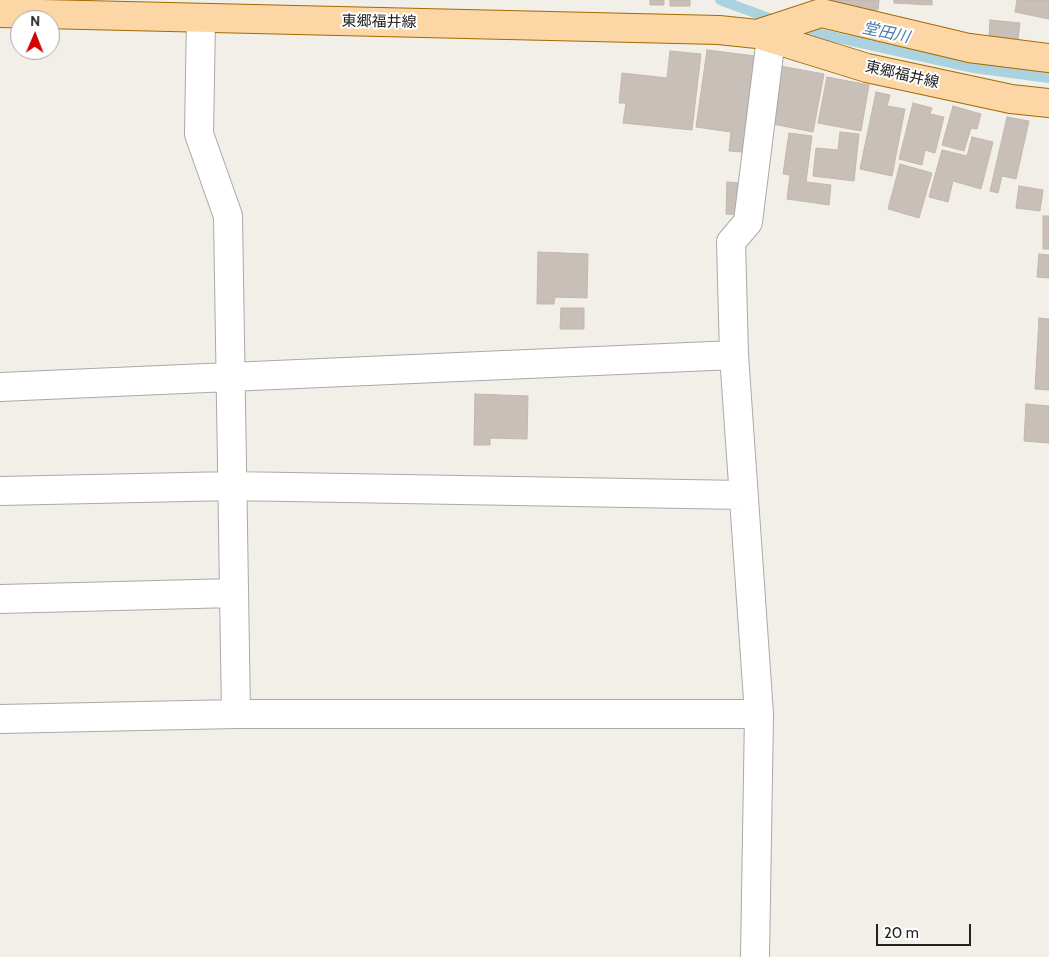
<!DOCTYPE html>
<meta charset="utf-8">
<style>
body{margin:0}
#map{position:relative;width:1049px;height:957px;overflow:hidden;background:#f2efe9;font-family:Cabin,sans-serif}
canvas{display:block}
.north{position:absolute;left:10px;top:10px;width:50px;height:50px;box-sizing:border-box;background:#fff;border:1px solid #a7a7a7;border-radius:50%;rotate:1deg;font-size:14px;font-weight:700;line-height:20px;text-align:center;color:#222}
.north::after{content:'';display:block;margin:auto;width:18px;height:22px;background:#d40000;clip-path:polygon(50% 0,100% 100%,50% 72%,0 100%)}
.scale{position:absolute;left:876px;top:924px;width:95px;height:22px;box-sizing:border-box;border:2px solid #222;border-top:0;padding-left:6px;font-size:15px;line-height:18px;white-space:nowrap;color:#222;-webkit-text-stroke:4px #fff;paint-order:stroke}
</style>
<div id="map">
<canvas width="1049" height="957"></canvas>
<div class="north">N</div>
<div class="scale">20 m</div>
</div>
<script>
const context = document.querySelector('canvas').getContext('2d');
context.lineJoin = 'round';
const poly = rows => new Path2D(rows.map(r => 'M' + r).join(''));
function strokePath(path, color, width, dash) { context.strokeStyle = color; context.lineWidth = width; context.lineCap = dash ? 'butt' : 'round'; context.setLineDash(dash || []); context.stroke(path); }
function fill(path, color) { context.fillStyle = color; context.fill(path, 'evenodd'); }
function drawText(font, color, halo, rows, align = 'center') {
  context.font = font + ' Cabin,"Noto Sans JP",sans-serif'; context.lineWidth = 4; context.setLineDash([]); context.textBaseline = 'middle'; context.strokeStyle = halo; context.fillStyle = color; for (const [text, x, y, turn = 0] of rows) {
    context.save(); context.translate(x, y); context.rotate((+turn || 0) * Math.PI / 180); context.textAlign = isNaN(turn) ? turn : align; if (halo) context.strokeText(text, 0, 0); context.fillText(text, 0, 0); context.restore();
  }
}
strokePath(poly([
 [720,0,777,21],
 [798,27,820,34,974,68,1049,78]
]), '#aad3df', 10);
const building = poly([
 [650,0,664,0,664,5,650,5,650,0],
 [670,0,690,0,690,6,670,6,670,0],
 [831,0,879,0,878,10,831,6,831,0],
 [894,0,932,0,932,5,894,3,894,0],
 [1017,0,1049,0,1049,19,1015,12,1017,0],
 [990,20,1020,23,1018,40,989,37,990,20],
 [707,50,755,56,742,152,729,151,731,132,696,127,707,50],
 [670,51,701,54,692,130,623,123,626,103,619,103,622,73,667,78,670,51],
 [780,66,824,74,813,132,768,123,780,66],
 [827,77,869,85,861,131,818,123,827,77],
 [876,92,890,95,887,106,905,109,892,176,860,169,876,92],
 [913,103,932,108,930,114,944,117,935,153,925,150,922,165,899,159,913,103],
 [953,106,981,114,977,129,971,128,964,151,942,145,953,106],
 [1007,117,1029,121,1016,179,1002,176,998,193,990,191,1007,117],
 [840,132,859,134,854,181,813,176,816,148,838,150,840,132],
 [789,133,812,136,806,182,831,185,829,205,787,199,790,175,783,174,789,133],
 [972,137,993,142,981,189,953,181,948,202,929,197,942,150,967,156,972,137],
 [900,164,932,173,919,218,888,209,900,164],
 [727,182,743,183,741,215,726,214,727,182],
 [1019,186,1043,190,1040,211,1016,208,1019,186],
 [1043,216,1049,216,1049,249,1043,249,1043,216],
 [538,252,588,254,587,298,555,297,554,304,537,304,538,252],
 [1039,254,1049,255,1049,278,1037,277,1039,254],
 [561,308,584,308,584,329,560,329,561,308],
 [1039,318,1049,319,1049,390,1035,389,1039,318],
 [475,394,528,396,527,439,490,438,490,445,474,445,475,394],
 [1026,404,1049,406,1049,443,1024,441,1026,404]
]);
fill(building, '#c7bfb8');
strokePath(building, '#c4b6ab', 1);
const minor = poly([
 [201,18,199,134,228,216,236,714],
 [0,387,734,355],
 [0,491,232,486,743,495],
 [0,599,234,593],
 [0,719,236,714,759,714],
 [755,957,759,714,734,355,731,242,748,222,771,38]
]);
const major = poly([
 [0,13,719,30,757,34,867,68,1011,99,1049,103],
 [757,34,821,13,969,48,1049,58]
]);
strokePath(minor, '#a9a9a9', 30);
strokePath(major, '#a06b00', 30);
strokePath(minor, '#fff', 28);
strokePath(major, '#fcd6a4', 28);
drawText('15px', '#222', '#fff', [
 ["東郷福井線",379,22,1],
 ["東郷福井線",902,75,13]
]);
drawText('italic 16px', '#4a7aab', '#fff', [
 ["堂田川",886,33,12]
]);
</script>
